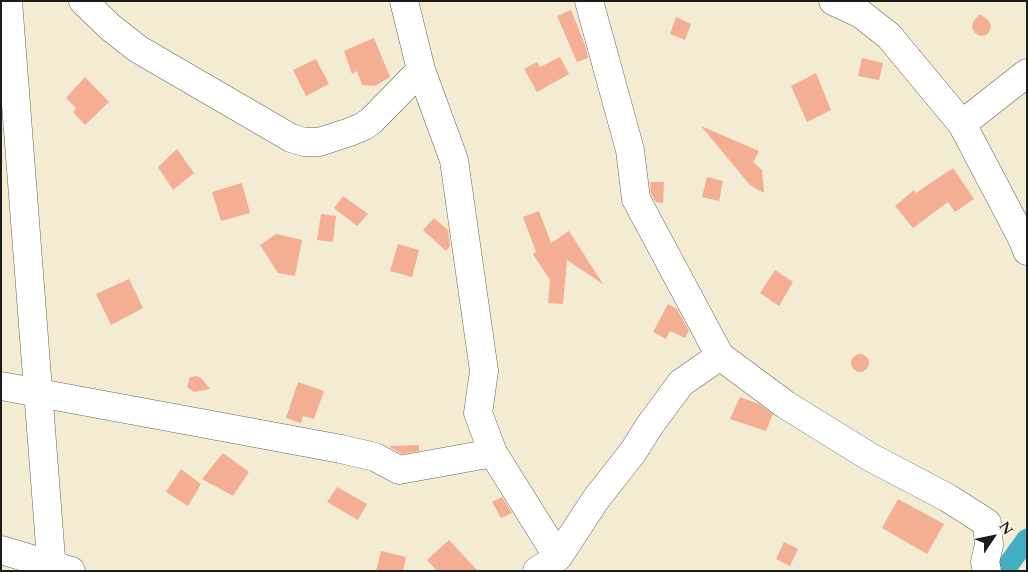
<!DOCTYPE html>
<style>
body{margin:0}
#map{position:relative;width:1028px;height:572px;overflow:hidden;background:#f3ebd2;font-family:Cardo,serif}
canvas{display:block}
.frame{position:absolute;inset:0;border:2px solid #1c1c1c;pointer-events:none}
.north{position:absolute;left:968px;top:512px;width:50px;height:50px;-webkit-text-stroke:4px #fcf5e5;paint-order:stroke;rotate:56deg;font-size:14px;font-weight:700;line-height:20px;text-align:center;color:#1c1c1c}
.north::after{content:'';display:block;margin:auto;width:18px;height:22px;background:#1c1c1c;clip-path:polygon(50% 0,100% 100%,50% 72%,0 100%)}
</style>
<div id="map">
<canvas width="1028" height="572"></canvas>
<div class="frame"></div>
<div class="north">N</div>
</div>
<script>
const context = document.querySelector('canvas').getContext('2d');
context.lineJoin = 'round';
const poly = rows => new Path2D(rows.map(r => 'M' + r).join(''));
function strokePath(path, color, width, dash) { context.strokeStyle = color; context.lineWidth = width; context.lineCap = dash ? 'butt' : 'round'; context.setLineDash(dash || []); context.stroke(path); }
function fill(path, color) { context.fillStyle = color; context.fill(path, 'evenodd'); }
strokePath(poly([
 [1004,571,1027,539]
]), '#43adc2', 21);
fill(poly([
 [571,10,585,45,588,58,577,62,557,16],
 [980,14,988,20,991,26,989,32,986,35,980,36,975,33,972,28,973,22],
 [676,17,691,24,685,40,670,34],
 [374,38,390,77,375,86,362,85,357,71,352,74,344,51],
 [560,57,569,74,537,92,524,69,537,62,540,67],
 [862,58,883,63,879,80,858,76],
 [316,59,329,84,306,96,293,70],
 [816,73,831,110,807,122,791,86],
 [85,77,109,102,85,125,73,112,76,108,66,98],
 [701,126,759,151,753,162,762,170,764,193,750,185],
 [177,149,194,173,173,190,158,167],
 [953,168,974,199,955,212,948,202,913,228,895,206,914,190,916,193],
 [707,177,723,181,719,201,702,197],
 [650,182,664,182,663,203,656,202,651,194],
 [242,183,250,213,221,221,212,192],
 [343,196,368,214,357,226,334,208],
 [539,211,551,243,569,231,603,284,567,260,563,304,548,303,550,280,533,254,536,252,523,217],
 [321,214,336,216,333,242,317,240],
 [434,218,448,230,450,246,446,251,423,230],
 [276,234,302,240,295,276,278,273,260,245],
 [398,244,419,250,412,277,390,271],
 [775,270,793,282,779,306,760,293],
 [129,279,143,308,111,325,96,294],
 [668,304,677,309,689,331,685,338,670,331,666,339,653,332],
 '851 363a9 9 0 1 1 18 0a9 9 0 1 1-18 0Z',
 [197,376,201,378,210,389,194,392,187,387,190,377],
 [298,382,324,391,314,419,303,416,301,423,286,418],
 [740,397,759,404,773,414,766,431,730,419],
 [419,445,419,451,402,454,390,447,390,446],
 [223,453,249,472,233,496,202,479],
 [181,469,201,484,188,506,166,492],
 [337,487,367,504,358,520,327,502],
 [502,497,512,513,501,518,492,502],
 [898,499,944,524,927,554,882,528],
 [449,540,478,571,437,571,427,560],
 [784,542,798,549,790,566,776,559],
 [381,551,406,557,403,571,376,571]
]), '#f3ae93');
const minor = poly([
 [8,1,52,571],
 [83,1,110,27,138,49,291,138,304,142,319,142,350,132,364,126,371,121,421,70],
 [404,1,421,70,454,160,484,371,478,413,493,453,558,557],
 [589,1,630,150,636,199,720,356,786,405,870,457,948,498,987,523,989,545,985,562,987,571],
 [833,1,861,14,889,36,962,124,1023,240,1027,251],
 [962,124,1027,73],
 [1,386,341,449,375,457,399,470,493,453],
 [1,550,71,571],
 [537,571,558,557,596,499,633,452,650,425,681,383,720,356]
]);
strokePath(minor, '#67645c', 29);
strokePath(minor, '#fff', 28);
</script>
